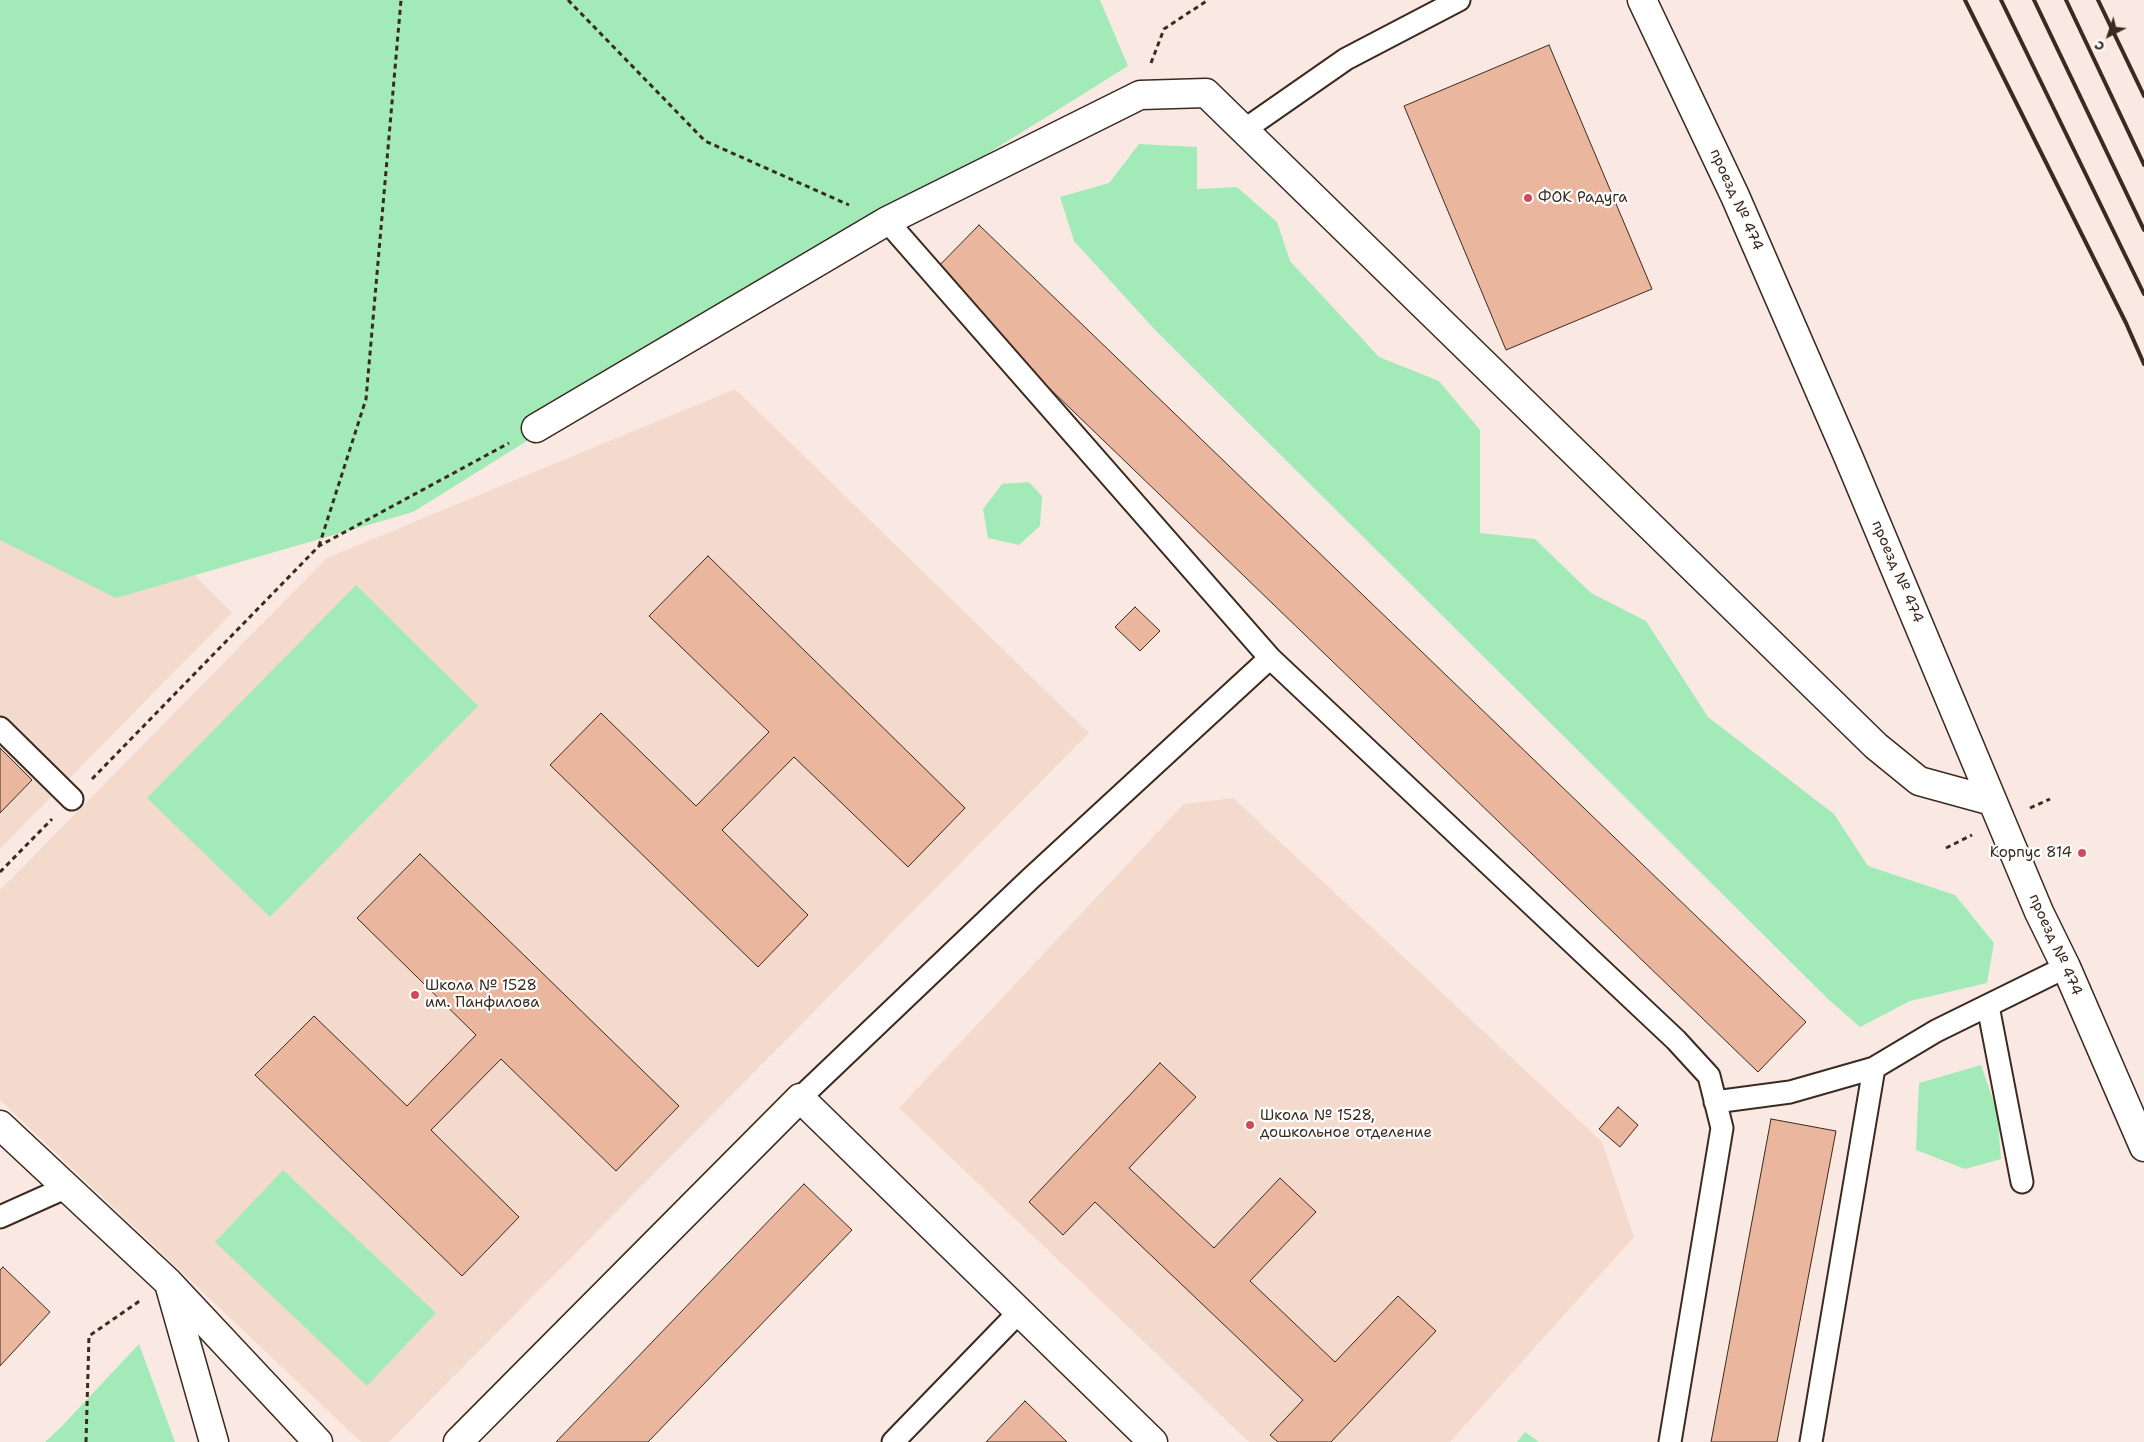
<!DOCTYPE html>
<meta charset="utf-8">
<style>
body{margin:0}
#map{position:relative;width:2144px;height:1442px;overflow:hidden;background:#f9e9e2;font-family:"Shantell Sans",sans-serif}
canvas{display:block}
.north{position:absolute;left:2084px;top:10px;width:50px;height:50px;-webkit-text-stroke:4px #fff;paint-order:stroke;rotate:221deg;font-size:14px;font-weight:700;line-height:20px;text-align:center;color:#3b2a1e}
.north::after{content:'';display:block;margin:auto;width:18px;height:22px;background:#3b2a1e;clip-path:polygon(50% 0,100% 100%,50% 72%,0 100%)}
</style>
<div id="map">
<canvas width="2144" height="1442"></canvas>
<div class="north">С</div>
</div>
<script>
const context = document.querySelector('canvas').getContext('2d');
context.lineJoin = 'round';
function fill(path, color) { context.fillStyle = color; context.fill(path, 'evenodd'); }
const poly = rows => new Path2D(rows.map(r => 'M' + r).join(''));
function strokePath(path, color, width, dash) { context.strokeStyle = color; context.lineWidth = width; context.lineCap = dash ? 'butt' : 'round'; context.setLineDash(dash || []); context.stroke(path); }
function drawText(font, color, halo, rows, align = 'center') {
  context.font = font + ' "Shantell Sans",sans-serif'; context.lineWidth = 4.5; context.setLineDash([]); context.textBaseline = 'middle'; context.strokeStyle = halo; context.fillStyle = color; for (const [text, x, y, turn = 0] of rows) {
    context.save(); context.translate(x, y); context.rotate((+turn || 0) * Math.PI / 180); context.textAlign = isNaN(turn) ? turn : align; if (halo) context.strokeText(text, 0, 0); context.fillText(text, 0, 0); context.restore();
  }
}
fill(poly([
 [735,389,1089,733,389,1442,361,1442,0,1100,0,890,327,558],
 [0,396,31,410,232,613,0,849],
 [1233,798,1602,1142,1634,1237,1450,1442,1249,1442,899,1108,1184,804]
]), '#f4dacd');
fill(poly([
 [0,0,1100,0,1128,66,413,512,116,598,0,540],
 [1139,144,1197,147,1197,189,1237,187,1277,222,1290,261,1379,357,1439,381,1480,430,1480,533,1535,539,1591,593,1646,621,1708,717,1834,814,1868,866,1955,895,1994,943,1987,983,1910,1001,1860,1027,1828,999,1157,332,1074,241,1060,197,1109,183],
 [1029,482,1042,496,1040,526,1019,545,988,538,983,509,1002,484],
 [356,585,478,706,270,917,147,798],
 [1981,1065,1997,1111,2001,1159,1965,1169,1916,1150,1919,1083],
 [283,1170,436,1313,367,1386,215,1242],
 [139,1344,175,1442,45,1442,61,1427],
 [1525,1432,1539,1442,1517,1442]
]), '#a2ebb9');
const building = poly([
 [1549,45,1652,289,1506,350,1404,106,1549,45],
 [979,225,1806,1022,1758,1072,931,274,979,225],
 [708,556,965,808,908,867,794,757,722,830,808,915,758,967,550,765,601,713,696,806,769,732,649,616,708,556],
 [1135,607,1160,631,1140,651,1115,627,1135,607],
 [0,748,32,780,0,813,0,748],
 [420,854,679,1106,616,1171,501,1059,431,1130,519,1217,462,1276,255,1075,314,1016,407,1106,476,1035,357,918,420,854],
 [1160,1063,1196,1097,1129,1168,1214,1248,1280,1178,1316,1212,1250,1281,1335,1362,1398,1296,1436,1331,1331,1442,1278,1442,1270,1435,1303,1400,1095,1202,1063,1235,1029,1202,1160,1063],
 [1618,1107,1638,1125,1620,1147,1599,1129,1618,1107],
 [1771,1119,1836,1131,1777,1442,1711,1442,1771,1119],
 [804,1184,852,1230,648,1442,556,1442,804,1184],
 [3,1267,50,1312,0,1366,0,1270,3,1267],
 [1025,1401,1067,1442,986,1442,1025,1401]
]);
fill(building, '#eab69d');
strokePath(building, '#3b2a1e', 1);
const service = poly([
 [1244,130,1346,59,1459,0],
 [887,221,1270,658,1676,1040,1709,1076,1722,1128,1670,1442],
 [0,728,72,799],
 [1988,1006,2022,1182],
 [800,1098,1030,879,1270,658],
 [1715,1102,1790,1092,1874,1068,1936,1031,2066,967],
 [0,1217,67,1187],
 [893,1442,1020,1311],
 [1811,1442,1874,1068]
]);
const minor = poly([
 [1642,0,1735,196,1848,456,2039,912,2066,967,2144,1147],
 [536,428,887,221,1140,95,1206,93,1876,746,1919,781,1992,801],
 [0,1125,168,1282,318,1442],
 [170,1287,214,1442],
 [458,1442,800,1098,1153,1442]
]);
strokePath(service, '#3b2a1e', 25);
strokePath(minor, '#3b2a1e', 31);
strokePath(poly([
 [568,0,705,141,849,205],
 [1151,63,1164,29,1208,0],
 [319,546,366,399,401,0],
 [92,779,319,546,509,443],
 [2030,808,2050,799],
 [1946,848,1972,835],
 [0,872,52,819],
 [86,1442,89,1336,141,1300]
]), '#3b2a1e', 3, [5, 4]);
strokePath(service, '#fff', 21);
strokePath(minor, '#fff', 28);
strokePath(poly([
 [1965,0,2126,323,2144,364],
 [2001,0,2144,294],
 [2034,0,2144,230],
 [2066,0,2144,165],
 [2098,0,2144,96]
]), '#3b2a1e', 4);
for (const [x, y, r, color] of [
 [1528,198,5,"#d1495b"],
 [2082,853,5,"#d1495b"],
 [415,995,5,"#d1495b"],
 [1250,1125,5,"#d1495b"]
]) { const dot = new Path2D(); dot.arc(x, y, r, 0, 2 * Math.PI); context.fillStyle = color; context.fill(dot); strokePath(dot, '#fff', 2); }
drawText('15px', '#3b2a1e', '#fff', [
 ["ФОК Радуга",1538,198],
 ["Корпус 814",2072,853,"right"],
 ["Школа № 1528",425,986],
 ["им. Панфилова",425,1003],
 ["Школа № 1528,",1260,1116],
 ["дошкольное отделение",1260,1133]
], 'left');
drawText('15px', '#3b2a1e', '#fff', [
 ["проезд № 474",1736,200,66],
 ["проезд № 474",1897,572,67],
 ["проезд № 474",2055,945,66]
]);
</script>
